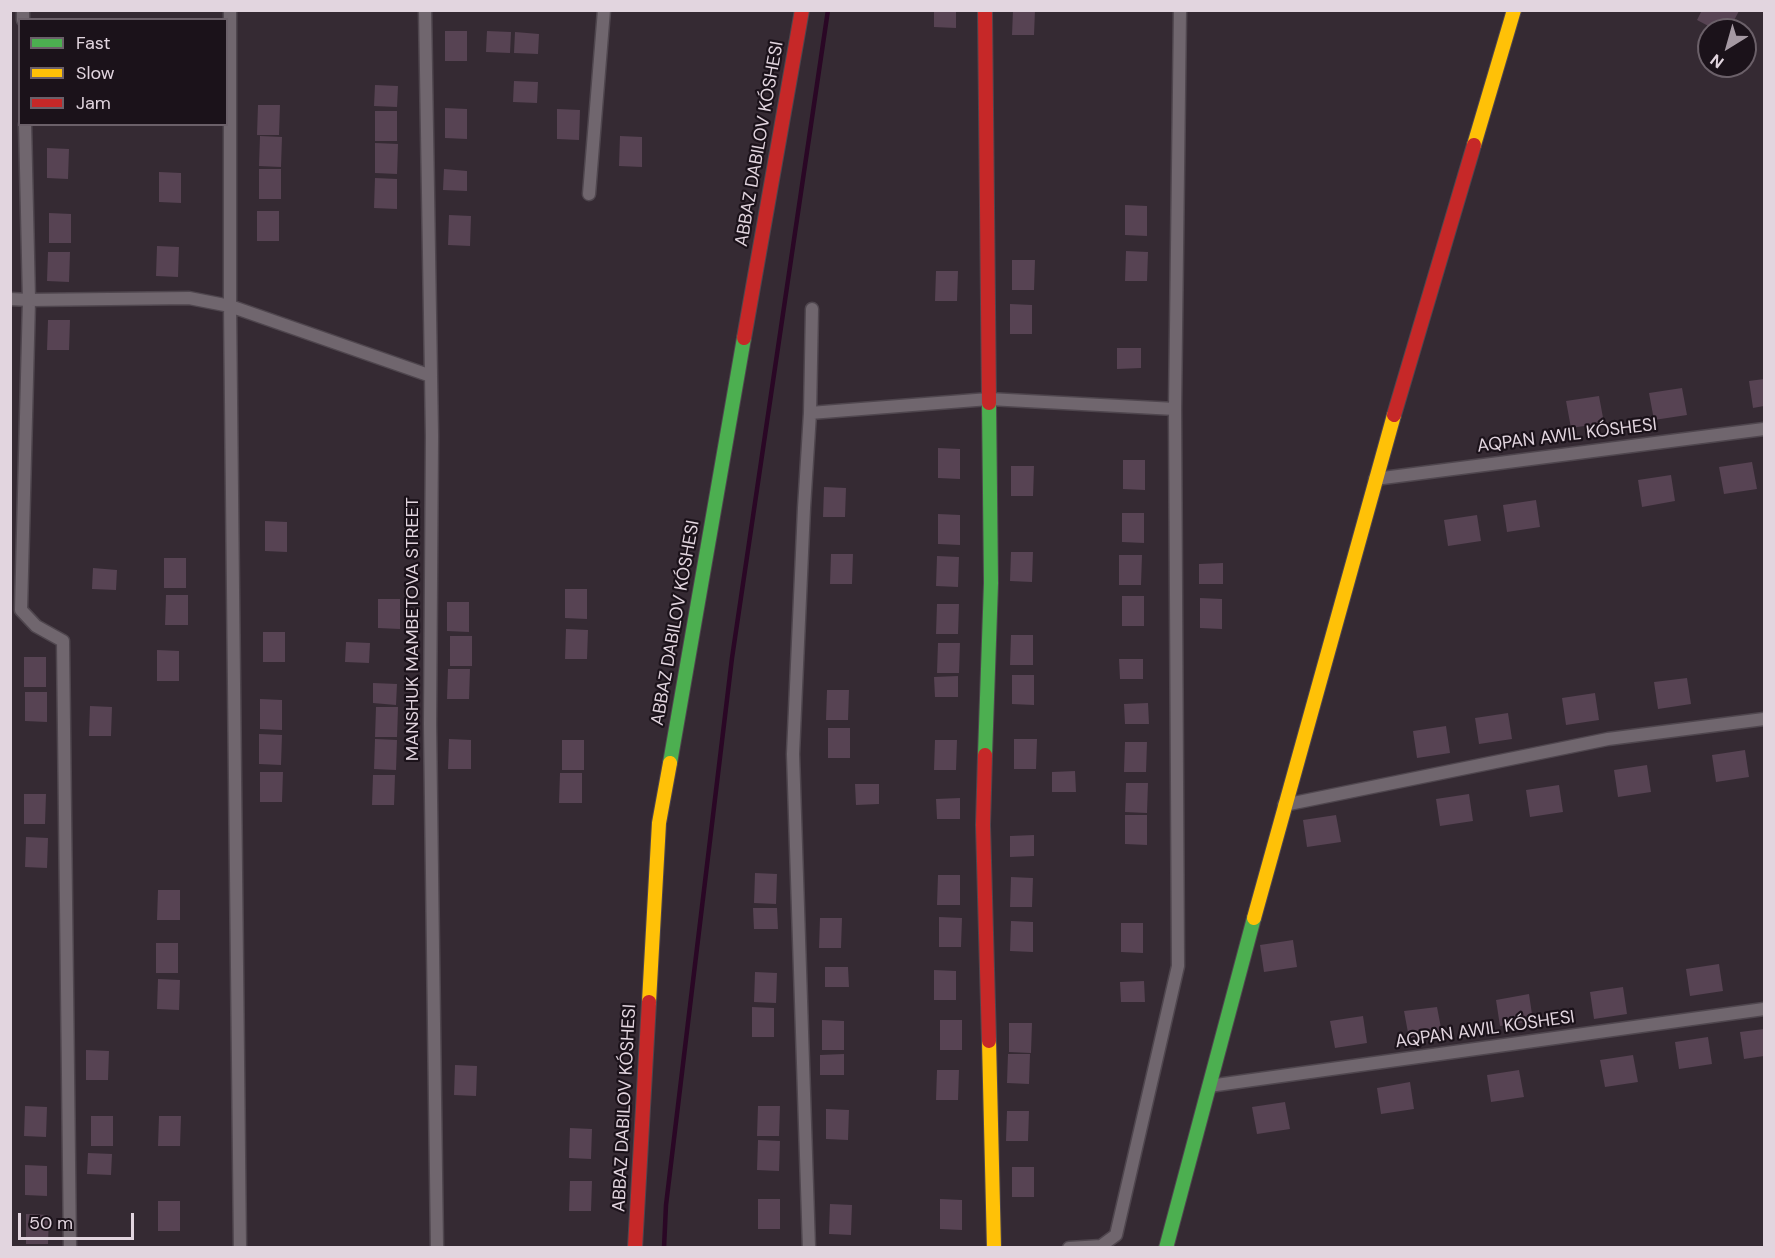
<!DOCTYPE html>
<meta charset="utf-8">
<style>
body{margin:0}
#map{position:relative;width:1775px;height:1258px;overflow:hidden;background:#352a33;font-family:"DM Sans",sans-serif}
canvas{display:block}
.frame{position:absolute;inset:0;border:12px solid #e2d5df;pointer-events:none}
.legend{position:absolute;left:18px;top:18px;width:210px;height:108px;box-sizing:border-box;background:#1b121a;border:2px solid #6b6069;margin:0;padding:8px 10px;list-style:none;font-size:18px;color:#e2d5df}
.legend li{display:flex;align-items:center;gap:12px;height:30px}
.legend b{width:30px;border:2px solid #6b6069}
.north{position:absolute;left:1697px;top:18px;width:60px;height:60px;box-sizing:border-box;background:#1b121a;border:2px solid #6b6069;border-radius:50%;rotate:217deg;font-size:16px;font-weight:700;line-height:24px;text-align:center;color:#e2d5df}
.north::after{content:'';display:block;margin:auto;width:21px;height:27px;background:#a599a3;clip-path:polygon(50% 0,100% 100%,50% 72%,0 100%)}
.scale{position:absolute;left:18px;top:1213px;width:116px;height:27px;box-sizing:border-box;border:3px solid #e2d5df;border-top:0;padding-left:8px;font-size:18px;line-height:21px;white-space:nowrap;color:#e2d5df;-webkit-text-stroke:4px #1b121a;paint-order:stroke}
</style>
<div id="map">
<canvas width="1775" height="1258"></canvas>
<div class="frame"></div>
<ul class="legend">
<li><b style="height:8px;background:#4caf50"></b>Fast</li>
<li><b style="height:8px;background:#ffc107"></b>Slow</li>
<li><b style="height:8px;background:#c62828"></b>Jam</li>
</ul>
<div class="north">N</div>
<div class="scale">50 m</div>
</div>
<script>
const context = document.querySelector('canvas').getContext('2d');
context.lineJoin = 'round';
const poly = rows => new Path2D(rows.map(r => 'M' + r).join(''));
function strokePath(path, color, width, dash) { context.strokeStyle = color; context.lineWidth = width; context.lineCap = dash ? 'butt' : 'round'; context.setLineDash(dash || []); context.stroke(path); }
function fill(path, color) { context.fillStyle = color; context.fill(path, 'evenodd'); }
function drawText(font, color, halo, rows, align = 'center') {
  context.font = font + ' "DM Sans",sans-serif'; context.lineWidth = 4.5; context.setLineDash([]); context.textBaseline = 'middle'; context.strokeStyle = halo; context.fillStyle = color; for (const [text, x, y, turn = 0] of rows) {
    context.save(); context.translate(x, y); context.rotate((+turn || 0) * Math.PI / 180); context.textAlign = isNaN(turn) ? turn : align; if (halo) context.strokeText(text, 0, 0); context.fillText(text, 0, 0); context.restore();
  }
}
strokePath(poly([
 [664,1248,666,1205,732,658,828,10]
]), '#2a0725', 4.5);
fill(poly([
 [934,10,956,10,956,28,934,27],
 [1013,10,1035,10,1034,35,1012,35],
 [1702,10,1738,10,1739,11,1729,30,1716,30,1697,20],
 [445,31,467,31,467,61,445,61],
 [487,31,511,32,510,53,486,52],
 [515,32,539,34,538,54,514,53],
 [514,81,538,82,537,103,513,102],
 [375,85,398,86,397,107,374,106],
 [258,105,280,105,279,135,257,135],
 [445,108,467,109,467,139,445,138],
 [557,109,580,110,579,140,557,139],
 [375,111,397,111,397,141,375,141],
 [260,136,282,137,281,167,259,166],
 [620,136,642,137,642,167,619,166],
 [375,143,398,144,397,174,375,173],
 [47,148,69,149,68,179,47,178],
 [259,169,281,169,281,199,259,199],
 [444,169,467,171,467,191,443,190],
 [159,172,181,173,181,203,159,202],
 [375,178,397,179,397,209,374,208],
 [1125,205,1147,206,1147,236,1125,235],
 [257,211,279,211,279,241,257,241],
 [49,213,71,214,71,243,49,243],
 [449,215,471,216,470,246,448,245],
 [157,246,179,247,178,277,156,276],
 [1126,251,1148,252,1147,281,1125,281],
 [48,252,70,252,69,282,47,281],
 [1012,260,1035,260,1034,290,1012,290],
 [936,271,958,271,957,301,935,301],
 [1010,304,1032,305,1032,334,1010,334],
 [48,320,70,320,69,350,47,350],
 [1117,348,1141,348,1141,368,1117,369],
 [1764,379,1764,406,1753,408,1749,381],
 [1682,388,1687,415,1654,420,1649,393],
 [1599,396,1604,423,1571,428,1566,401],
 [938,448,960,449,960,479,938,478],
 [1123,460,1145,460,1145,490,1123,489],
 [1752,462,1757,489,1724,494,1719,467],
 [1011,466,1034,466,1033,496,1011,496],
 [1671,475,1675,501,1642,507,1638,480],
 [824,487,846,488,845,517,823,517],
 [1536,500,1540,527,1507,532,1503,505],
 [1122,513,1144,513,1144,543,1122,542],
 [938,514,960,515,960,545,938,544],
 [1477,515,1481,541,1448,546,1444,520],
 [265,521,287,522,287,552,265,551],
 [1011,552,1033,552,1032,582,1010,581],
 [831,554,853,554,852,584,830,584],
 [1119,555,1142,555,1141,585,1119,585],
 [937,556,959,557,958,587,936,586],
 [164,558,186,558,186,588,164,588],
 [1223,563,1223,584,1199,584,1199,564],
 [93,568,117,570,116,590,92,589],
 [565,589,587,589,587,619,565,618],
 [166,595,188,595,188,625,165,625],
 [1122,596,1144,596,1144,626,1122,626],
 [1200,598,1222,599,1222,629,1200,628],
 [378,599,400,599,400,629,378,628],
 [447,602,469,602,469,632,447,631],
 [937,604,959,604,958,634,936,634],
 [566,629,588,630,587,659,565,659],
 [263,632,285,632,285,662,263,662],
 [1011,635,1033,635,1033,665,1010,665],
 [450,636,472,636,472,666,450,666],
 [346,642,370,643,369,663,345,662],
 [938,643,960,643,959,673,937,673],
 [157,650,179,651,179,681,157,681],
 [24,657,46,657,46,687,24,687],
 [1119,659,1143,659,1143,679,1120,679],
 [448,669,470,669,469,699,447,699],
 [1012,675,1034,675,1034,705,1012,704],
 [958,676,958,697,935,697,934,677],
 [1687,678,1691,704,1658,709,1654,682],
 [373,683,397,684,396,705,373,703],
 [827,690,849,690,848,720,826,720],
 [25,692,47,692,47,722,25,721],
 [1595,693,1599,720,1566,725,1562,698],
 [260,699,282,700,282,730,260,729],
 [1148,703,1149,724,1125,724,1124,704],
 [90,706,112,707,111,736,89,736],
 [376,707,398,707,397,737,375,737],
 [1508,713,1512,739,1479,744,1475,718],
 [1446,726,1450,753,1417,758,1413,731],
 [828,728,850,728,850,758,828,758],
 [259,734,282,735,281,765,259,764],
 [375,739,397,740,396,770,374,769],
 [449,739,471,740,471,769,448,769],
 [1014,739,1037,739,1036,769,1014,769],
 [562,740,584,740,584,770,562,770],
 [935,740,957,740,956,770,934,770],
 [1125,742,1147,742,1146,772,1124,772],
 [1745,750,1749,777,1716,782,1712,755],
 [1647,765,1651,792,1618,797,1614,770],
 [1075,771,1076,792,1052,792,1052,772],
 [260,772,283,772,282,802,260,802],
 [560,773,582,773,582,803,559,803],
 [373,775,395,775,394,805,372,805],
 [1126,783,1148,783,1147,813,1125,812],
 [855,784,879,784,879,804,856,805],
 [1559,785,1563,812,1530,817,1526,790],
 [24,794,46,794,45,824,24,824],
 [1469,794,1473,821,1440,826,1436,799],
 [960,798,960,819,937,819,936,799],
 [1125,815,1147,815,1147,845,1125,844],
 [1336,815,1341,842,1307,847,1303,820],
 [1034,835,1034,856,1010,857,1010,836],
 [26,837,48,838,47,868,25,867],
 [755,873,777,874,776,904,754,903],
 [938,875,960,875,960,905,937,905],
 [1011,877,1033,878,1032,907,1010,907],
 [158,890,180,890,180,920,157,920],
 [753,908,777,908,778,929,754,929],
 [939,917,962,918,961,947,939,947],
 [820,918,842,918,841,948,819,948],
 [1011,921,1033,922,1033,952,1010,951],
 [1121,923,1143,923,1143,953,1121,952],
 [1293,940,1297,967,1264,972,1260,945],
 [156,943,178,943,178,973,156,973],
 [1719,964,1723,991,1690,996,1686,969],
 [825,967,848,967,849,987,825,987],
 [934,970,956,971,956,1000,934,1000],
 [755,972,777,973,776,1003,754,1002],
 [158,979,180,980,179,1010,157,1009],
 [1144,981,1145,1002,1121,1002,1120,982],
 [1623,987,1627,1014,1594,1019,1590,992],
 [1529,994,1533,1021,1500,1026,1496,1000],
 [752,1007,774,1008,774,1037,752,1037],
 [1437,1007,1442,1033,1409,1038,1404,1011],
 [1363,1016,1367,1043,1335,1048,1330,1021],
 [822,1020,844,1021,844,1050,822,1050],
 [940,1020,962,1020,962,1050,940,1050],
 [1009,1023,1032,1023,1031,1053,1009,1052],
 [1764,1029,1764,1056,1744,1059,1740,1032],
 [1708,1037,1712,1064,1679,1069,1675,1042],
 [86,1050,109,1051,108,1080,86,1080],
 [844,1054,844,1075,820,1075,820,1055],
 [1008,1054,1030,1054,1029,1084,1007,1083],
 [1633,1055,1638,1082,1605,1087,1600,1060],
 [455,1065,477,1066,476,1096,454,1095],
 [937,1070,959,1070,958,1100,936,1100],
 [1519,1070,1524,1097,1491,1102,1487,1075],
 [1410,1082,1414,1109,1381,1114,1377,1088],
 [1285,1102,1290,1129,1257,1134,1252,1107],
 [25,1106,47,1107,46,1137,24,1136],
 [758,1106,780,1106,779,1136,757,1136],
 [826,1109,849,1110,848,1140,826,1139],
 [1007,1111,1029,1111,1028,1141,1006,1141],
 [91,1116,113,1116,113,1146,91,1146],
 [159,1116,181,1116,180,1146,158,1146],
 [570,1128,592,1129,591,1159,569,1158],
 [758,1140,780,1141,779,1171,757,1170],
 [88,1153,112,1154,111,1175,87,1174],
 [25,1165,47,1166,47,1196,25,1195],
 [1012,1167,1034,1167,1034,1197,1012,1197],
 [570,1181,592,1181,591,1211,569,1211],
 [758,1199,780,1199,780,1229,758,1229],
 [940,1199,962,1200,962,1230,940,1229],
 [158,1201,180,1201,180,1231,158,1231],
 [830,1204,852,1205,851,1235,829,1234],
 [26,1214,49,1215,48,1244,26,1244]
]), '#574353');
const street = poly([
 [23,10,23,20],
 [230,10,230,306,240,1248],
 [425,10,432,436,430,724,437,1248],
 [25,124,29,300,21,610,36,626,63,641,70,1248],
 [589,194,604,10],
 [10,299,29,300,189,298,230,306,431,376],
 [810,413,989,399,1175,409],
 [1375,479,1764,429],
 [1284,805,1608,739,1764,719],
 [1209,1086,1764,1009],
 [809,1248,793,754,804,508,810,413,812,309],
 [1069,1248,1101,1246,1116,1235,1178,966,1175,409,1180,10]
]);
const fast = poly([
 [985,755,991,583,989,403],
 [670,763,744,338],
 [1166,1248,1254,918]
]);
const slow = poly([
 [1474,145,1514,10],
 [1254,918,1394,415],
 [649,1002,659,823,670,763],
 [989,1041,994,1248]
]);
const jam = poly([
 [985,10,989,403],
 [744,338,802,10],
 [1394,415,1474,145],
 [985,755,983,825,989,1041],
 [635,1248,649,1002]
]);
strokePath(street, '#4f464e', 15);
strokePath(fast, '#4f464e', 16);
strokePath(slow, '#4f464e', 16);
strokePath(jam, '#4f464e', 16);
strokePath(street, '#70666e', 12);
strokePath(fast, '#4caf50', 14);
strokePath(slow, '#ffc107', 14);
strokePath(jam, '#c62828', 14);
drawText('18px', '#e2d5df', '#1b121a', [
 ["ABBAZ DABILOV KÓSHESI",760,144,-80],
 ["AQPAN AWIL KÓSHESI",1567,436,-7],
 ["ABBAZ DABILOV KÓSHESI",676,623,-80],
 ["MANSHUK MAMBETOVA STREET",413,629,-90],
 ["AQPAN AWIL KÓSHESI",1485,1030,-8],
 ["ABBAZ DABILOV KÓSHESI",625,1108,-87]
]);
</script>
